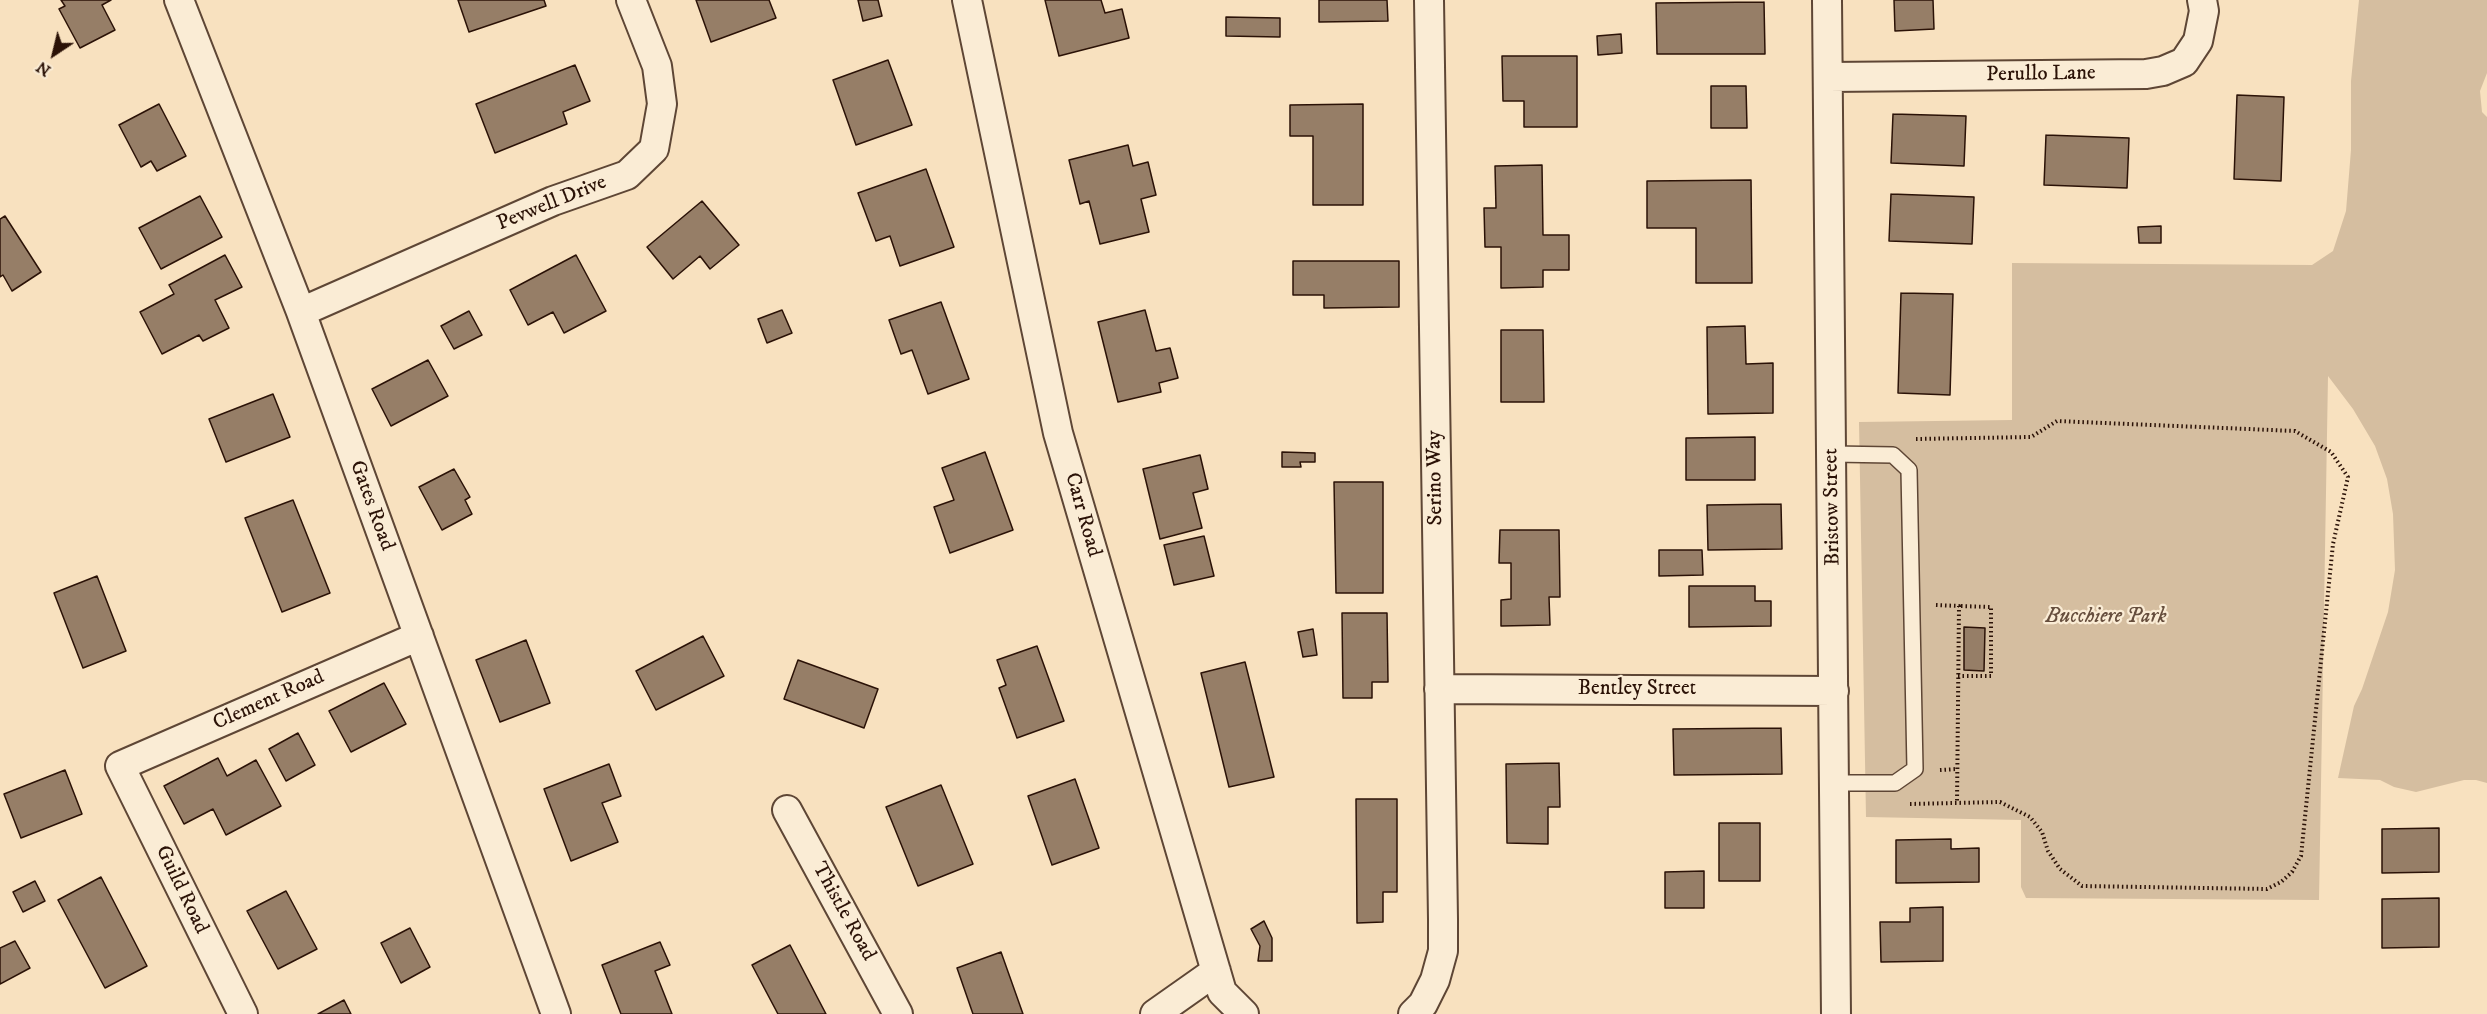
<!DOCTYPE html>
<style>
body{margin:0}
#map{position:relative;width:2487px;height:1014px;overflow:hidden;background:#f8e1bf;font-family:"IM FELL DW Pica",serif}
canvas{display:block}
.north{position:absolute;left:24px;top:24px;width:60px;height:60px;-webkit-text-stroke:4px #faecd5;paint-order:stroke;rotate:215deg;font-size:16px;font-weight:700;line-height:24px;text-align:center;color:#2b1207}
.north::after{content:'';display:block;margin:auto;width:21px;height:27px;background:#2b1207;clip-path:polygon(50% 0,100% 100%,50% 72%,0 100%)}
</style>
<div id="map">
<canvas width="2487" height="1014"></canvas>
<div class="north">N</div>
</div>
<script>
const context = document.querySelector('canvas').getContext('2d');
context.lineJoin = 'round';
function fill(path, color) { context.fillStyle = color; context.fill(path, 'evenodd'); }
const poly = rows => new Path2D(rows.map(r => 'M' + r).join(''));
function strokePath(path, color, width, dash) { context.strokeStyle = color; context.lineWidth = width; context.lineCap = dash ? 'butt' : 'round'; context.setLineDash(dash || []); context.stroke(path); }
function drawText(font, color, halo, rows, align = 'center') {
  context.font = font + ' "IM FELL DW Pica",serif'; context.lineWidth = 4.5; context.setLineDash([]); context.textBaseline = 'middle'; context.strokeStyle = halo; context.fillStyle = color; for (const [text, x, y, turn = 0] of rows) {
    context.save(); context.translate(x, y); context.rotate((+turn || 0) * Math.PI / 180); context.textAlign = isNaN(turn) ? turn : align; if (halo) context.strokeText(text, 0, 0); context.fillText(text, 0, 0); context.restore();
  }
}
fill(poly([
 [2359,0,2487,0,2487,73,2480,91,2482,112,2487,117,2487,783,2476,780,2464,780,2416,792,2394,787,2380,780,2338,778,2354,706,2362,689,2388,612,2395,570,2393,514,2387,479,2375,446,2353,409,2328,376,2319,900,2026,898,2021,887,2021,820,1866,817,1859,422,2012,420,2012,263,2312,265,2333,251,2346,211,2351,150,2351,81]
]), '#d5bea0');
const building = poly([
 [61,0,111,0,102,5,115,30,80,48,59,9,65,6,61,0],
 [458,0,544,0,546,6,469,32,458,0],
 [696,0,769,0,776,18,711,42,696,0],
 [858,0,878,0,882,16,863,21,858,0],
 [1045,0,1101,0,1105,13,1122,9,1129,38,1059,56,1045,0],
 [1319,0,1387,0,1388,21,1319,22,1319,0],
 [1894,0,1933,0,1934,29,1895,31,1894,0],
 [1764,2,1765,54,1657,54,1656,3,1764,2],
 [1226,17,1280,18,1280,37,1226,36,1226,17],
 [1621,34,1622,53,1598,55,1597,36,1621,34],
 [1502,56,1577,56,1577,127,1524,127,1524,101,1503,101,1502,56],
 [888,60,912,125,856,145,833,80,888,60],
 [575,65,590,101,563,112,567,124,495,153,476,104,575,65],
 [1711,86,1746,86,1747,128,1711,128,1711,86],
 [2237,95,2284,97,2281,181,2234,179,2237,95],
 [159,104,186,156,157,171,151,161,141,167,119,125,159,104],
 [1363,104,1363,205,1313,205,1313,136,1290,136,1290,105,1363,104],
 [1893,114,1966,116,1964,166,1891,163,1893,114],
 [2046,135,2129,138,2127,188,2044,185,2046,135],
 [1128,145,1133,166,1148,162,1156,195,1141,199,1149,232,1100,244,1089,201,1080,204,1069,160,1128,145],
 [1542,165,1543,235,1569,235,1569,270,1543,270,1543,287,1501,288,1501,247,1485,247,1484,208,1496,208,1495,166,1542,165],
 [926,169,954,247,900,266,890,236,876,241,858,193,926,169],
 [1751,180,1752,283,1696,283,1696,228,1647,228,1647,181,1751,180],
 [1891,194,1974,197,1972,244,1889,241,1891,194],
 [200,196,222,237,161,269,139,228,200,196],
 [702,201,739,245,710,269,700,256,673,279,647,247,702,201],
 [5,216,41,272,12,291,3,275,0,277,0,219,5,216],
 [2161,226,2161,243,2139,243,2138,227,2161,226],
 [225,255,242,287,215,300,229,328,203,341,199,335,162,354,140,312,174,294,169,285,225,255],
 [576,255,606,311,564,333,553,312,528,325,510,290,576,255],
 [1293,261,1399,261,1399,307,1324,308,1324,295,1293,295,1293,261],
 [1901,293,1953,294,1950,395,1898,393,1901,293],
 [941,302,969,379,928,394,912,350,901,354,889,320,941,302],
 [782,310,792,333,767,343,758,319,782,310],
 [1145,310,1156,351,1170,348,1178,378,1159,383,1161,392,1118,402,1098,322,1145,310],
 [469,311,482,335,454,349,441,326,469,311],
 [1745,326,1746,364,1773,363,1773,413,1708,414,1707,327,1745,326],
 [1501,330,1543,330,1544,402,1501,402,1501,330],
 [428,360,448,396,391,426,372,389,428,360],
 [273,394,290,437,226,462,209,419,273,394],
 [1755,437,1755,480,1686,480,1686,438,1755,437],
 [985,452,1013,530,950,553,934,507,954,500,942,468,985,452],
 [1282,452,1315,453,1315,462,1300,462,1301,467,1282,467,1282,452],
 [1200,455,1208,489,1193,493,1202,528,1160,539,1143,469,1200,455],
 [454,469,470,497,465,500,472,514,442,530,419,487,454,469],
 [1334,482,1383,482,1383,593,1336,593,1334,482],
 [293,500,330,593,282,612,245,518,293,500],
 [1781,504,1782,549,1708,550,1707,505,1781,504],
 [1500,530,1559,530,1560,597,1549,597,1550,625,1501,626,1501,600,1511,599,1511,563,1499,563,1500,530],
 [1204,536,1214,576,1174,585,1164,545,1204,536],
 [1659,550,1702,550,1703,575,1659,576,1659,550],
 [97,576,126,651,83,668,54,593,97,576],
 [1689,586,1755,586,1755,601,1771,601,1771,626,1689,627,1689,586],
 [1342,613,1387,613,1388,682,1372,682,1372,698,1343,698,1342,613],
 [1964,627,1985,628,1984,671,1964,670,1964,627],
 [1313,629,1317,655,1303,657,1298,632,1313,629],
 [703,636,724,676,656,710,636,671,703,636],
 [526,640,550,703,500,722,476,660,526,640],
 [1037,646,1064,721,1017,738,999,688,1006,685,997,660,1037,646],
 [798,660,878,689,864,728,784,699,798,660],
 [1245,662,1274,777,1229,787,1201,673,1245,662],
 [384,683,406,724,351,752,329,711,384,683],
 [1781,728,1782,774,1674,775,1673,729,1781,728],
 [298,733,315,765,286,781,269,749,298,733],
 [218,758,227,776,256,760,281,806,226,835,213,809,184,824,164,786,218,758],
 [1559,763,1560,807,1548,807,1548,844,1507,843,1506,764,1559,763],
 [609,764,621,796,602,803,618,842,571,861,544,789,609,764],
 [65,770,82,814,21,838,4,794,65,770],
 [1075,779,1099,848,1052,865,1028,796,1075,779],
 [941,785,973,864,918,886,886,807,941,785],
 [1356,799,1397,799,1397,892,1383,892,1383,922,1357,923,1356,799],
 [1719,823,1760,823,1760,881,1719,881,1719,823],
 [2439,828,2439,872,2382,873,2382,829,2439,828],
 [1951,839,1951,849,1979,848,1979,882,1896,883,1896,840,1951,839],
 [1704,871,1704,908,1665,908,1665,872,1704,871],
 [101,877,147,966,105,988,58,900,101,877],
 [35,881,45,901,23,912,13,892,35,881],
 [286,891,317,949,278,969,247,911,286,891],
 [2439,898,2439,947,2382,948,2382,899,2439,898],
 [1943,907,1943,961,1881,962,1880,922,1910,922,1910,908,1943,907],
 [1264,921,1272,938,1272,961,1258,961,1260,946,1251,929,1264,921],
 [410,928,430,967,401,983,381,943,410,928],
 [15,941,30,968,0,984,0,948,15,941],
 [660,942,670,965,655,971,672,1014,621,1014,602,965,660,942],
 [790,945,826,1014,778,1014,752,965,790,945],
 [1001,952,1023,1014,973,1014,957,968,1001,952],
 [344,1000,351,1014,318,1014,344,1000]
]);
fill(building, '#967e67');
strokePath(building, '#2b1207', 1.5);
const service = poly([
 [1833,454,1893,455,1909,470,1915,769,1895,783,1835,783]
]);
const minor = poly([
 [179,0,301,312,556,1014],
 [967,0,1058,433,1222,992,1244,1014],
 [1827,0,1836,1014],
 [1829,77,2146,74,2163,71,2184,62,2198,41,2204,11,2202,0],
 [301,312,553,201,627,175,654,149,662,104,657,66,631,0],
 [1439,689,1834,691],
 [787,810,898,1014],
 [243,1014,120,766,419,636],
 [1155,1014,1216,971],
 [1413,1014,1423,1004,1435,980,1443,951,1443,919,1429,0]
]);
strokePath(service, '#5e4635', 18);
strokePath(minor, '#5e4635', 32);
strokePath(poly([
 [1936,605,1959,606,1957,803],
 [1958,676,1991,676,1991,607,1959,606],
 [1940,770,1957,769],
 [1910,804,2000,802,2030,817,2042,832,2048,851,2060,869,2082,886,2267,889,2281,882,2292,872,2301,856,2333,544,2348,477,2331,452,2295,431,2057,421,2031,437,1915,439]
]), '#2b1207', 4, [1.5, 3]);
strokePath(service, '#faecd5', 15);
strokePath(minor, '#faecd5', 28);
drawText('21px', '#2b1207', '#faecd5', [
 ["Perullo Lane",2041,75,-1],
 ["Pevwell Drive",552,204,-22],
 ["Serino Way",1436,478,-91],
 ["Gates Road",371,506,70],
 ["Bristow Street",1833,507,-91],
 ["Carr Road",1082,515,74],
 ["Bentley Street",1637,690],
 ["Clement Road",269,701,-24],
 ["Guild Road",181,890,64],
 ["Thistle Road",843,912,61]
]);
drawText('italic 21px', '#664e3d', '#faecd5', [
 ["Bucchiere Park",2106,618]
]);
</script>
